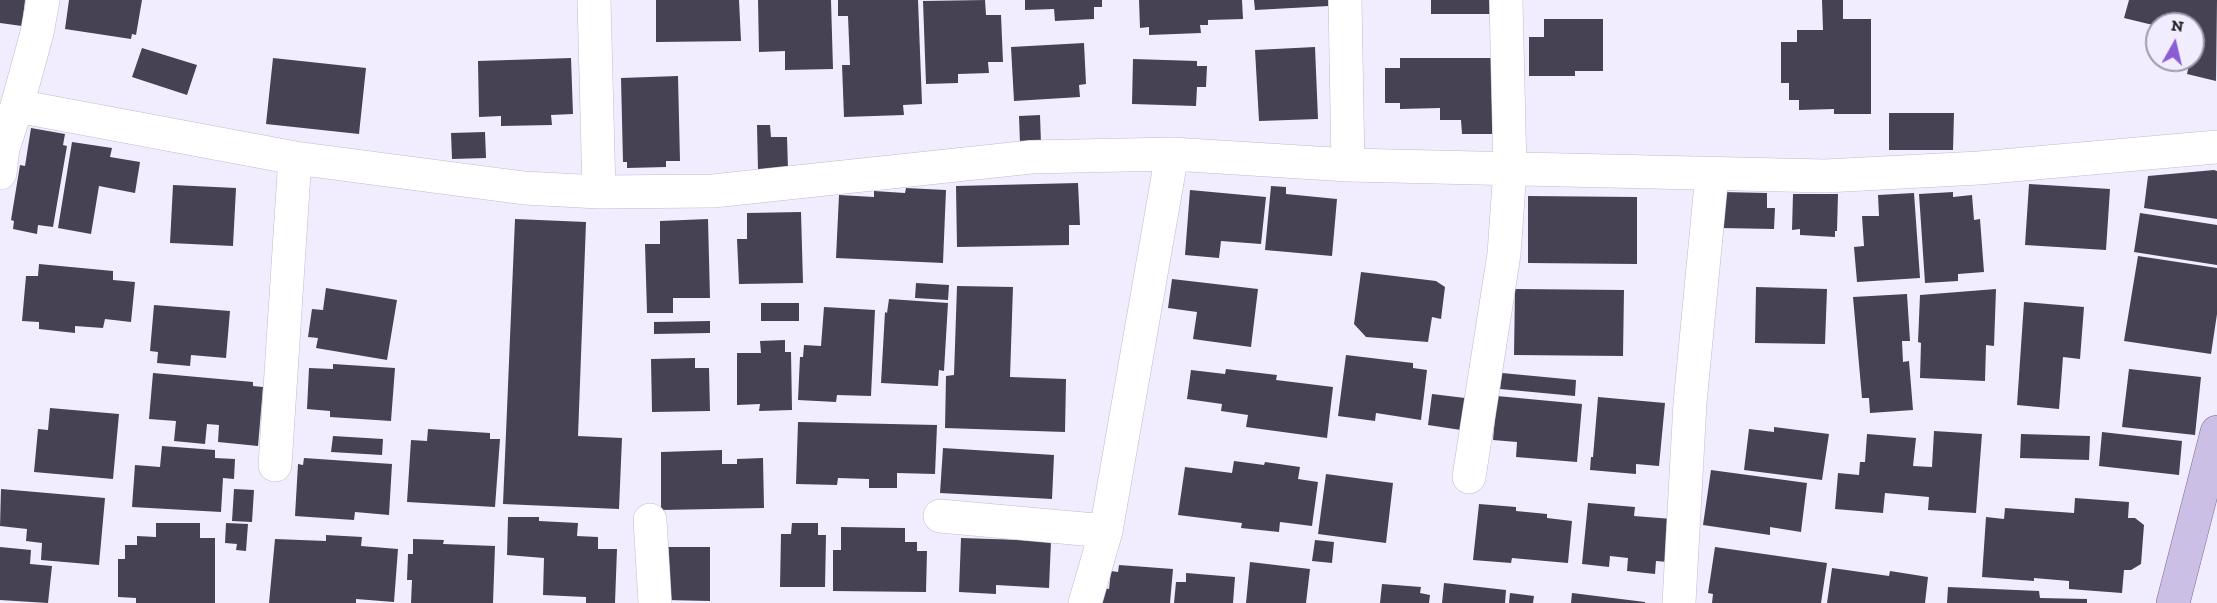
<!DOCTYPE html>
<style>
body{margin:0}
#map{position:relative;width:2217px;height:603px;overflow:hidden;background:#f2edfe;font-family:"Zilla Slab",serif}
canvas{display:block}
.north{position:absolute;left:2145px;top:12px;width:60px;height:60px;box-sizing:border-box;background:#f2edfe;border:2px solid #9e9aa8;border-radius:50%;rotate:8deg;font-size:16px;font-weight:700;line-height:24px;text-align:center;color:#201e26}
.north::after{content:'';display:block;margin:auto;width:21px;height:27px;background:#8c5cd5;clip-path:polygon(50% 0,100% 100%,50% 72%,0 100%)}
</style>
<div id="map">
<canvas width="2217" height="603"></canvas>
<div class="north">N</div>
</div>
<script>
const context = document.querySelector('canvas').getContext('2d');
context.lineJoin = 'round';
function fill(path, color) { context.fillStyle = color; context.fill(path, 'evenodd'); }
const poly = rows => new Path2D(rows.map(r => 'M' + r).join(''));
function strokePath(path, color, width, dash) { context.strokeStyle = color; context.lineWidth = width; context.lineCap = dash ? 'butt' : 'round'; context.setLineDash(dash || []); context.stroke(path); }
fill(poly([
 [0,0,25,0,22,26,0,23],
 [69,0,142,0,136,35,132,34,131,39,65,29],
 [656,0,739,0,741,41,656,42],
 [758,0,831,0,833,69,785,70,785,51,759,52],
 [838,0,918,0,922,104,903,105,904,115,844,117,842,65,850,65,848,16,838,16],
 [985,0,986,15,1001,15,1003,62,988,62,989,73,958,74,958,83,926,84,923,1],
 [1025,0,1102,0,1102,7,1094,7,1094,19,1055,21,1054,9,1025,10],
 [1139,0,1242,0,1243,19,1208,20,1208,25,1200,25,1201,33,1149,35,1149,27,1140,28],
 [1254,0,1329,0,1329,6,1255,10],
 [1431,0,1490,0,1490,14,1431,14],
 [1822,0,1843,0,1843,19,1871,19,1871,114,1834,114,1834,109,1799,110,1799,100,1789,100,1789,83,1781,83,1781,42,1797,42,1797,30,1823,30],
 [2129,0,2217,0,2216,81,2187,74,2190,60,2193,60,2193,24,2157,24,2157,26,2124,18],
 [1544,19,1603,19,1603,71,1575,71,1575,76,1529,76,1529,37,1544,37],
 [1084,43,1086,84,1079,85,1080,97,1014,101,1011,47],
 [1315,47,1318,119,1259,121,1255,50],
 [142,48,197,65,187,95,132,77],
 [273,58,366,68,359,134,266,124],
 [571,58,573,114,551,115,552,125,501,126,501,116,479,117,478,61],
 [1400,58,1492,58,1492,134,1462,134,1461,120,1440,120,1440,108,1400,109,1400,103,1385,103,1385,68,1400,68],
 [1133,59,1197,61,1197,66,1207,66,1206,87,1197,87,1196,106,1132,104],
 [678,76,680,161,666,161,666,167,627,168,627,162,623,162,621,78],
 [1889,113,1954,113,1953,150,1889,150],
 [1040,115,1041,144,1020,144,1019,116],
 [757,125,770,125,771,137,787,137,788,169,758,170],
 [31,128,65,134,63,145,67,146,53,227,38,225,37,234,13,229,14,221,11,220,20,165,25,166],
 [485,132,486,158,452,159,451,133],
 [72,142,112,148,110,157,140,162,135,193,99,186,91,234,58,228],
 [2214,170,2217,171,2217,219,2144,208,2148,176],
 [1078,183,1080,225,1069,225,1069,245,957,247,956,186],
 [2029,184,2110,189,2106,250,2025,245],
 [173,185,236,188,233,246,170,243],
 [1271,186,1286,187,1286,194,1337,199,1332,256,1265,250],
 [906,188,946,190,943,263,836,258,839,195,874,197,874,191,905,193],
 [1190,190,1266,197,1261,244,1221,241,1219,258,1185,255],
 [1722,192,1767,193,1767,208,1775,208,1774,229,1721,228],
 [1953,192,1953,197,1972,195,1974,220,1980,219,1984,272,1958,274,1958,281,1925,283,1919,194],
 [1914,193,1920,278,1857,282,1854,247,1864,246,1862,216,1879,216,1878,195],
 [1793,194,1838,194,1837,231,1835,231,1835,237,1800,235,1800,229,1792,230],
 [1528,196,1637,197,1637,264,1528,263],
 [801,212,803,283,739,284,737,239,747,239,747,213],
 [2140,213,2217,225,2217,265,2134,252],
 [515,219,586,222,578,436,622,438,619,509,503,504],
 [708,219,710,298,673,298,673,313,647,313,645,244,660,244,660,221],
 [2138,256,2217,268,2217,314,2211,354,2124,341],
 [39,264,113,271,113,280,135,282,131,322,105,319,103,328,75,326,75,333,39,329,39,322,22,321,26,276,38,276],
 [1361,272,1436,281,1445,287,1441,319,1432,317,1428,342,1366,337,1354,324],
 [1172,279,1258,289,1251,347,1193,339,1197,312,1168,308],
 [916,283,949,285,948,300,915,298],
 [957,286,1013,287,1010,377,1066,379,1065,432,945,428,946,376,954,375],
 [1756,287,1827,289,1825,344,1755,343],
 [326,288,397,300,387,360,316,348,318,338,308,337,312,309,323,310],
 [1515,289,1624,290,1623,356,1514,355],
 [1996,289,1994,346,1986,345,1985,381,1920,378,1921,343,1918,342,1920,295],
 [1907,294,1910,341,1902,341,1903,362,1909,361,1913,410,1870,413,1869,398,1862,398,1853,297],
 [889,299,948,303,944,371,939,370,938,386,881,383,885,312,887,313],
 [2024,302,2084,307,2080,359,2063,357,2059,409,2017,405],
 [761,303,799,303,799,321,761,321],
 [154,305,230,311,226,358,191,355,190,366,157,363,158,352,150,351],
 [824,307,875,310,871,396,837,395,836,402,798,400,800,357,803,357,804,345,821,346],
 [710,321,710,333,654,334,654,322],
 [785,340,785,352,791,352,792,410,759,411,760,404,737,405,737,353,761,353,760,341],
 [1346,355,1413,363,1413,368,1427,370,1421,420,1376,413,1375,421,1338,416],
 [695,358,695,368,709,368,710,411,652,412,651,359],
 [333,364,395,368,391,421,330,417,330,411,307,409,309,368,333,369],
 [1226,369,1277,375,1276,380,1333,387,1327,438,1246,427,1248,415,1221,411,1222,404,1187,399,1191,370,1225,374],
 [2129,369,2201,377,2195,435,2122,427],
 [153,373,253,382,253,386,263,387,258,446,218,442,219,425,207,424,205,444,174,441,176,421,149,419],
 [1502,373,1576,380,1575,396,1500,389],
 [1432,394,1465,398,1461,430,1428,425],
 [1497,396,1582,404,1577,462,1516,457,1517,442,1493,440],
 [1598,397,1665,403,1659,466,1636,464,1636,474,1590,470,1591,457,1593,457],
 [50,408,119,414,113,479,34,472,38,429,48,430],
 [798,422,937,425,935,474,897,473,897,488,869,488,869,479,838,478,837,485,796,484],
 [1774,427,1829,434,1822,480,1744,470,1749,429,1774,432],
 [428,429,490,433,490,439,500,439,495,507,407,502,411,440,427,441],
 [1934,431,1982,434,1976,513,1928,510,1929,497,1885,493,1883,513,1835,509,1838,473,1859,475,1860,462,1865,462,1867,434,1916,438,1913,466,1932,467],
 [2102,432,2182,441,2179,475,2099,466],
 [2021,434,2090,436,2089,460,2020,458],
 [333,436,383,439,382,455,331,452],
 [162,446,215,450,215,458,235,459,234,479,223,478,221,512,132,507,135,465,160,467],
 [943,448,1054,455,1052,499,940,493],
 [722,450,722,464,737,464,737,459,763,458,764,508,661,510,661,452],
 [304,458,392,464,389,515,355,512,354,520,295,516,298,464,303,465],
 [1234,461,1264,465,1265,462,1300,467,1298,479,1318,482,1312,526,1280,522,1279,532,1241,528,1242,523,1178,515,1185,467,1232,473],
 [1711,470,1807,483,1801,532,1770,527,1770,535,1703,525],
 [1326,474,1393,483,1386,543,1318,534],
 [1,489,105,498,99,565,41,560,42,543,26,541,27,529,0,526],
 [234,489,254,490,252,522,232,521],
 [2075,498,2129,502,2128,518,2135,518,2144,525,2141,564,2131,570,2124,570,2122,593,2069,589,2069,581,2034,578,2034,581,1982,577,1986,517,2004,519,2005,508,2074,513],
 [1588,503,1635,507,1634,516,1672,519,1668,562,1656,561,1655,574,1627,571,1628,558,1610,556,1609,567,1582,564],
 [1479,504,1516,507,1516,511,1547,514,1547,518,1572,521,1568,563,1512,558,1511,563,1473,560],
 [508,517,539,517,539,521,578,523,577,536,598,537,598,549,617,549,615,603,586,603,586,597,543,595,544,558,507,555],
 [156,523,200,523,200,538,215,538,215,603,136,603,136,598,118,597,118,559,125,559,125,545,137,545,137,536,156,537],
 [226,523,248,524,246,551,236,550,237,544,225,543],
 [792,523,818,523,818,535,826,535,825,587,780,587,781,534,791,534],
 [841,527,905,528,905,542,917,542,917,551,927,551,926,592,833,591,833,550,841,550],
 [326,535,362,537,361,546,398,549,394,602,356,599,356,603,269,603,275,539,326,541],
 [961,538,1051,541,1049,588,996,585,996,594,959,592],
 [413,539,444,540,443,544,495,546,493,603,411,603,412,580,407,580,408,554,413,554],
 [1315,540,1334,542,1332,563,1312,561],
 [0,547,31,550,30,564,52,566,48,603,0,600],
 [666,547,710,547,710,601,666,600],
 [1715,547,1827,563,1821,603,1712,603,1713,594,1708,593],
 [1250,562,1310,569,1306,603,1246,603],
 [1119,565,1173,569,1170,603,1102,603,1104,588,1109,589,1111,571,1118,572],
 [1832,568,1889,576,1890,571,1928,577,1925,603,1827,603],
 [1186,573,1235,577,1233,603,1174,603,1176,582,1186,582],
 [1444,583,1506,590,1505,603,1442,603],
 [1382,584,1421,587,1420,593,1430,595,1429,603,1380,603],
 [1948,587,2039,591,2040,598,2087,599,2087,603,1947,603],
 [1510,593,1534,596,1533,603,1509,603],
 [1572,593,1645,602,1645,603,1571,603]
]), '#474253');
const minor = poly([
 [594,0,599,192],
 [1345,0,1348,165],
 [17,106,295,158,524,188,599,192,713,191,1031,157,1172,154,1348,165,1825,176,1979,168,2217,147],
 [0,173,3,148,17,106,37,33,43,0],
 [275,465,295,158],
 [1469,477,1504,254,1510,170,1506,0],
 [940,516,1106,531,1085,603],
 [650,520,655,603],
 [1106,531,1172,154],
 [1679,603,1690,403,1712,174]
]);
const major = poly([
 [2173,603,2217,432]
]);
strokePath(minor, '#c0bacf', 34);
strokePath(major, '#796b96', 34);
strokePath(minor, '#fff', 33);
strokePath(major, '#cbbfe5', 33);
</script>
